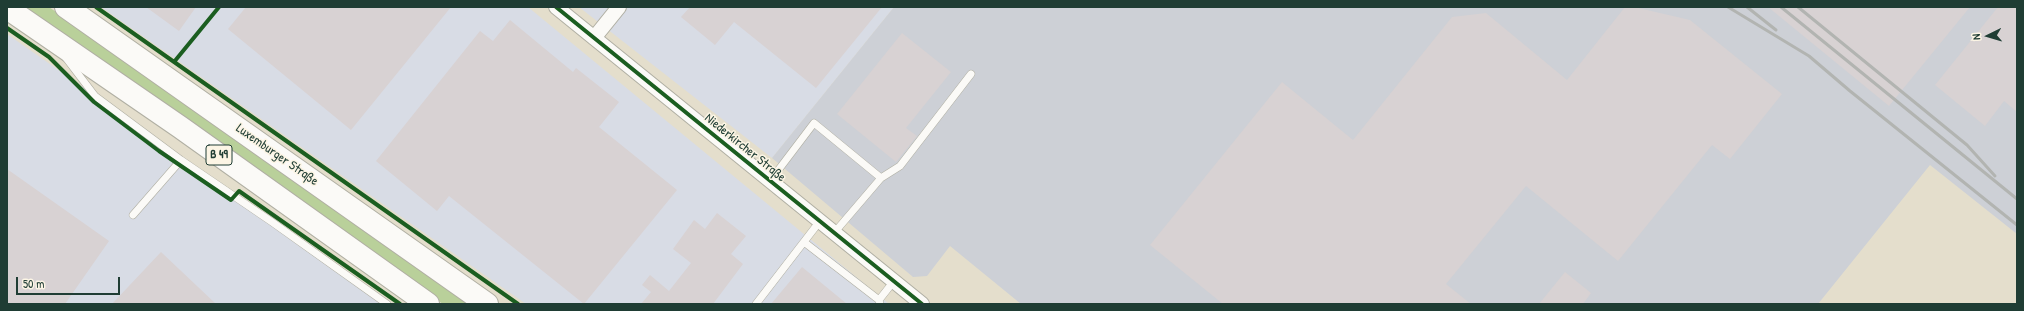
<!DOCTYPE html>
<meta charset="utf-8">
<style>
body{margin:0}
#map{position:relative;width:2024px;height:311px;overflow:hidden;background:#e4decc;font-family:"Patrick Hand",sans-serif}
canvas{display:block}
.frame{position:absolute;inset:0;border:8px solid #1f3d34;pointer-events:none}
.north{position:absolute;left:1968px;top:16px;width:40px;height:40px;-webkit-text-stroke:3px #fcf5e5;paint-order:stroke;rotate:265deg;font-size:11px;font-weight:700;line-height:16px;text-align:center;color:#1f3d34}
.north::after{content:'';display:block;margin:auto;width:14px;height:18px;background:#1f3d34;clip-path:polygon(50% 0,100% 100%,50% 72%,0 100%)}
.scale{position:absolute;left:16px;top:277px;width:104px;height:18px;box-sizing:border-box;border:2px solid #1f3d34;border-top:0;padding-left:5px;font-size:12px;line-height:14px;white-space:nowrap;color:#1f3d34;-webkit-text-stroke:3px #fcf5e5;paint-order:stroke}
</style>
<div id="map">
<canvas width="2024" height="311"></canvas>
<div class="frame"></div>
<div class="north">N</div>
<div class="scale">50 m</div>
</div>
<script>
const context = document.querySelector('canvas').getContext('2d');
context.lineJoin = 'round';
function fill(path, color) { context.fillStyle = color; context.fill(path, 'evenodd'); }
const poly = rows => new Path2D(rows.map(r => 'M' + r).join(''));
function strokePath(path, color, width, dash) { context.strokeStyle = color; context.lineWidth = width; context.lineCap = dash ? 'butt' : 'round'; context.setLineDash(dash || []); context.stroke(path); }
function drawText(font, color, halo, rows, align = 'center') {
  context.font = font + ' "Patrick Hand",sans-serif'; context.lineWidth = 3; context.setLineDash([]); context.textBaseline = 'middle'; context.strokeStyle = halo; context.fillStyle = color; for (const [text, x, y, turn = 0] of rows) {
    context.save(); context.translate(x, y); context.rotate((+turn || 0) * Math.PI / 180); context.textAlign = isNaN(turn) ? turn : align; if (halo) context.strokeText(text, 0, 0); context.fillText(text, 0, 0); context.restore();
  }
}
fill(poly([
 [101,7,528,7,889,304,526,304],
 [579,7,894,7,772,158],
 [7,34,375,291,393,304,7,304]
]), '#d8dce5');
fill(poly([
 [894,7,2017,7,2017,234,1930,165,1818,304,1021,304,950,246,927,276,913,277,772,158]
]), '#cdd0d6');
fill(poly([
 [21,7,49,7,471,304,443,304]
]), '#b9d09a');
fill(poly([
 [146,7,196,7,179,31],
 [246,7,451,7,351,130,228,29],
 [690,7,882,7,816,88,734,22,715,45,681,17],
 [1625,7,1634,7,1690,20,1782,94,1730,159,1712,145,1618,261,1526,186,1446,284,1471,304,1223,304,1150,245,1282,82,1353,140,1452,17,1486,13,1567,80],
 [1768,7,1970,7,1889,106],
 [1998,7,2017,7,2017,112,2004,101,1985,126,1935,85],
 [510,20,573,72,576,68,619,102,599,127,677,190,584,304,449,196,437,211,376,161,480,31,493,41],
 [902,33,951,72,906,128,917,136,896,162,837,114],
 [7,169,109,241,65,304,7,304],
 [717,213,746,236,731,254,743,264,713,304,641,304,651,292,642,285,650,275,669,291,691,263,673,249,694,220,705,229],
 [161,252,216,304,112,304],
 [802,267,847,304,771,304],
 [1565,272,1591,293,1583,304,1539,304]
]), '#d8d2d3');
const lane = poly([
 [66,58,95,96,181,160,272,222,387,304],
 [770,181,814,123,881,178],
 [133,215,181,160],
 [834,233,881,178,900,166,971,74],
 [804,242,879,300],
 [756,304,820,221],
 [880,304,879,300,894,281]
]);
const street = poly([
 [556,7,922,304],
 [594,38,619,7]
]);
const primary = poly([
 [66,7,487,304],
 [7,8,180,127,428,304]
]);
strokePath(lane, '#b0afa3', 8);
strokePath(street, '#b0afa3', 16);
strokePath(primary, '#b0afa3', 24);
strokePath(lane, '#fbfaf7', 7);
strokePath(street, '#fbfaf7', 14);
strokePath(primary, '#fbfaf7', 22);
strokePath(poly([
 [1728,7,1809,56,1850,91,2017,225],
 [1747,7,1776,30],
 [1781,7,2017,199],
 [1798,7,1967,145,1995,176]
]), '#b2b4b1', 3);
strokePath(poly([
 [96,7,518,304],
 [556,7,922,304],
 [7,28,49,57,94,102,159,151,231,200,239,191,400,304],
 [174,62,219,7]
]), '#1b5e20', 4);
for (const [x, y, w] of [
 [219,155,26]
]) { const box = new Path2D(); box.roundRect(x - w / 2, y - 10, w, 20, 3); context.fillStyle = '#fcf5e5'; context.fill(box); strokePath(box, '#1f3d34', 1); }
drawText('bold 12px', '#1f3d34', null, [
 ["B 49",219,155]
]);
drawText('13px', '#1f3d34', '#fcf5e5', [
 ["Niederkircher Straße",745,148,39],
 ["Luxemburger Straße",277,155,35]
]);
</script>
